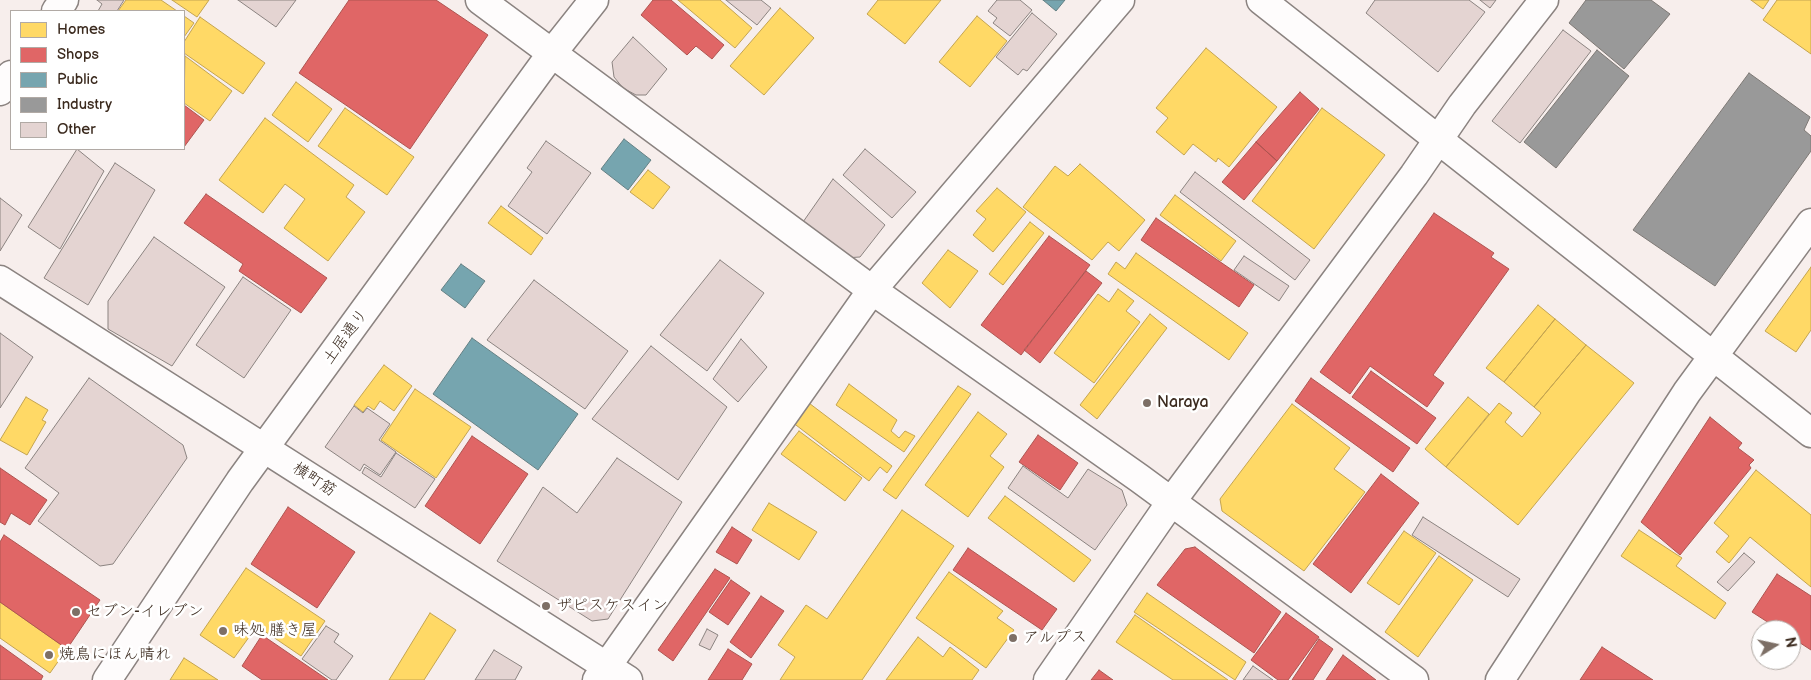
<!DOCTYPE html>
<meta charset="utf-8">
<style>
body{margin:0}
#map{position:relative;width:1811px;height:680px;overflow:hidden;background:#f7eeec;font-family:"Balsamiq Sans",sans-serif}
canvas{display:block}
.legend{position:absolute;left:10px;top:10px;width:175px;height:140px;box-sizing:border-box;background:#fff;border:1px solid #b1aaa5;margin:0;padding:6px 9px;list-style:none;font-size:15px;color:#3b2a1e}
.legend li{display:flex;align-items:center;gap:10px;height:25px}
.legend b{width:25px;border:1px solid #b1aaa5}
.north{position:absolute;left:1751px;top:620px;width:50px;height:50px;box-sizing:border-box;background:#fff;border:1px solid #b1aaa5;border-radius:50%;rotate:80deg;font-size:14px;font-weight:700;line-height:20px;text-align:center;color:#3b2a1e}
.north::after{content:'';display:block;margin:auto;width:18px;height:22px;background:#7d6f66;clip-path:polygon(50% 0,100% 100%,50% 72%,0 100%)}
</style>
<div id="map">
<canvas width="1811" height="680"></canvas>
<ul class="legend">
<li><b style="height:14px;background:#ffd966"></b>Homes</li>
<li><b style="height:14px;background:#e06666"></b>Shops</li>
<li><b style="height:14px;background:#76a5af"></b>Public</li>
<li><b style="height:14px;background:#999"></b>Industry</li>
<li><b style="height:14px;background:#e4d4d2"></b>Other</li>
</ul>
<div class="north">N</div>
</div>
<script>
const context = document.querySelector('canvas').getContext('2d');
context.lineJoin = 'round';
function fill(path, color) { context.fillStyle = color; context.fill(path, 'evenodd'); }
const poly = rows => new Path2D(rows.map(r => 'M' + r).join(''));
function strokePath(path, color, width, dash) { context.strokeStyle = color; context.lineWidth = width; context.lineCap = dash ? 'butt' : 'round'; context.setLineDash(dash || []); context.stroke(path); }
function drawText(font, color, halo, rows, align = 'center') {
  context.font = font + ' "Balsamiq Sans","Klee One",sans-serif'; context.lineWidth = 5; context.setLineDash([]); context.textBaseline = 'middle'; context.strokeStyle = halo; context.fillStyle = color; for (const [text, x, y, turn = 0] of rows) {
    context.save(); context.translate(x, y); context.rotate((+turn || 0) * Math.PI / 180); context.textAlign = isNaN(turn) ? turn : align; if (halo) context.strokeText(text, 0, 0); context.fillText(text, 0, 0); context.restore();
  }
}
const homes = poly([
 [126,0,161,0,177,11,118,11,126,0],
 [172,0,209,0,197,17,172,0],
 [678,0,720,0,752,28,735,48,678,0],
 [878,0,941,0,905,44,867,14,878,0],
 [1751,0,1769,0,1763,9,1751,0],
 [1777,0,1811,0,1811,54,1763,20,1777,0],
 [780,8,814,38,764,95,730,66,780,8],
 [184,16,194,23,184,37,184,16],
 [977,16,1007,41,970,87,939,62,977,16],
 [200,17,265,63,243,94,184,53,184,42,200,17],
 [1206,48,1277,107,1229,167,1218,158,1216,162,1193,144,1184,155,1156,132,1168,118,1156,108,1206,48],
 [185,56,232,91,210,121,184,103,185,56],
 [296,82,332,109,308,142,272,115,296,82],
 [345,108,414,157,387,195,318,146,345,108],
 [1322,108,1385,155,1314,249,1252,201,1322,108],
 [265,118,354,185,346,197,365,212,328,261,284,228,305,199,285,184,263,213,219,180,265,118],
 [1080,164,1145,220,1119,251,1108,242,1092,260,1023,207,1055,166,1068,176,1080,164],
 [648,170,670,187,653,209,630,192,648,170],
 [997,188,1026,212,993,252,973,235,986,219,976,211,997,188],
 [1175,195,1236,241,1221,261,1160,215,1175,195],
 [501,206,543,238,531,255,488,223,501,206],
 [1030,222,1044,233,1003,285,989,274,1030,222],
 [948,250,978,271,950,308,922,283,948,250],
 [1136,253,1248,333,1229,360,1108,274,1116,262,1125,269,1136,253],
 [1811,267,1811,330,1796,352,1765,331,1811,267],
 [1118,289,1134,301,1126,311,1140,322,1094,383,1054,353,1098,294,1109,302,1118,289],
 [1538,305,1555,319,1504,382,1486,368,1538,305],
 [1150,314,1167,328,1097,419,1080,405,1150,314],
 [1555,319,1586,345,1534,407,1504,382,1555,319],
 [1586,345,1634,383,1518,525,1446,467,1499,403,1512,413,1505,422,1522,437,1541,413,1534,407,1586,345],
 [384,365,412,386,394,411,380,401,374,410,368,406,363,412,354,405,384,365],
 [849,384,897,420,891,431,899,438,905,431,915,436,904,452,836,405,849,384],
 [958,386,971,394,896,499,883,490,958,386],
 [415,389,471,427,436,478,381,440,415,389],
 [26,397,48,410,42,420,46,422,27,455,0,440,26,397],
 [801,397,892,466,887,473,880,467,869,481,792,422,801,397],
 [1468,397,1489,414,1446,467,1425,449,1468,397],
 [1292,404,1350,448,1334,469,1365,492,1304,571,1222,511,1220,499,1292,404],
 [978,412,1007,434,990,456,1004,467,968,517,925,485,978,412],
 [799,431,862,478,845,501,781,454,799,431],
 [1756,470,1811,515,1811,587,1750,537,1729,563,1716,552,1729,536,1714,523,1756,470],
 [1005,496,1091,560,1074,582,988,518,1005,496],
 [769,503,817,532,799,560,752,530,769,503],
 [902,510,954,546,862,680,780,680,795,657,778,645,806,605,827,619,902,510],
 [1639,530,1682,558,1676,566,1726,603,1715,619,1621,556,1639,530],
 [1404,531,1436,553,1399,605,1367,583,1404,531],
 [1439,556,1473,580,1418,657,1385,632,1439,556],
 [246,568,325,621,301,656,257,626,234,658,200,635,246,568],
 [949,572,1003,611,997,618,1014,630,986,668,916,618,949,572],
 [1147,593,1246,662,1235,680,1134,612,1147,593],
 [0,602,67,649,50,673,0,638,0,602],
 [430,613,456,630,424,680,389,680,430,613],
 [1135,615,1228,680,1173,680,1116,642,1135,615],
 [918,637,943,657,950,647,979,670,972,680,886,680,918,637],
 [184,658,218,680,170,680,184,658]
]);
fill(homes, '#ffd966');
strokePath(homes, '#c4a450', 1);
const shops = poly([
 [349,0,436,0,488,35,410,149,299,73,349,0],
 [653,0,671,0,724,45,712,59,696,46,687,55,641,15,653,0],
 [1300,92,1319,109,1277,161,1256,142,1300,92],
 [184,105,204,120,184,147,184,105],
 [1256,142,1277,161,1244,200,1222,182,1256,142],
 [206,194,327,278,301,313,239,271,243,264,184,223,206,194],
 [1434,213,1494,253,1491,257,1509,269,1433,375,1444,383,1427,407,1370,366,1350,394,1320,372,1434,213],
 [1156,218,1254,285,1239,307,1141,240,1156,218],
 [1049,236,1090,265,1021,355,981,325,1049,236],
 [1086,271,1102,283,1040,363,1024,350,1086,271],
 [1371,371,1436,418,1417,444,1352,397,1371,371],
 [1311,378,1410,448,1393,472,1295,401,1311,378],
 [1710,417,1742,443,1738,448,1754,460,1749,465,1751,468,1680,555,1641,522,1710,417],
 [1038,435,1078,463,1060,490,1019,462,1038,435],
 [472,436,528,474,480,544,425,506,472,436],
 [0,468,47,500,30,525,11,513,5,525,0,522,0,468],
 [1381,474,1419,503,1351,593,1313,564,1381,474],
 [288,507,355,552,317,608,251,564,288,507],
 [732,527,752,540,737,564,716,552,732,527],
 [4,535,100,600,67,649,0,602,0,542,4,535],
 [1195,547,1281,612,1254,653,1157,585,1185,549,1195,547],
 [968,548,1057,609,1042,630,953,570,968,548],
 [715,569,730,578,673,661,658,650,715,569],
 [1777,574,1811,596,1811,650,1791,637,1791,630,1780,630,1752,612,1777,574],
 [731,580,750,593,728,625,709,612,731,580],
 [761,596,784,611,751,658,730,642,761,596],
 [1286,613,1319,637,1288,680,1278,680,1251,660,1286,613],
 [262,635,328,680,262,680,242,666,262,635],
 [1319,639,1333,649,1313,680,1292,680,1319,639],
 [0,645,43,676,41,680,0,680,0,645],
 [1602,647,1653,680,1580,680,1602,647],
 [728,649,752,664,742,680,708,680,728,649],
 [1343,655,1376,680,1326,680,1343,655],
 [1099,670,1113,680,1091,680,1099,670]
]);
fill(shops, '#e06666');
strokePath(shops, '#ae5450', 1);
const public = poly([
 [1043,0,1065,0,1056,11,1043,0],
 [624,139,651,160,628,190,601,169,624,139],
 [461,264,485,281,465,308,441,290,461,264],
 [472,338,578,414,538,470,433,394,472,338]
]);
fill(public, '#76a5af');
strokePath(public, '#648084', 1);
const industry = poly([
 [1586,0,1651,0,1670,14,1624,69,1569,23,1586,0],
 [1597,50,1629,76,1556,168,1524,142,1597,50],
 [1749,73,1810,117,1804,130,1811,136,1811,151,1715,286,1633,230,1749,73]
]);
fill(industry, '#999');
strokePath(industry, '#7d7874', 1);
const building = poly([
 [97,0,124,0,117,11,98,11,102,4,97,0],
 [238,0,296,0,276,27,238,0],
 [726,0,761,0,771,8,757,25,726,0],
 [997,0,1020,0,1032,10,1010,36,993,23,997,18,988,11,997,0],
 [1375,0,1469,0,1485,12,1438,72,1366,13,1375,0],
 [1480,0,1496,0,1490,8,1480,0],
 [1032,13,1057,34,1027,71,1023,69,1018,75,996,57,1032,13],
 [1563,30,1591,51,1520,143,1492,121,1563,30],
 [633,37,667,69,646,95,636,95,623,88,614,77,612,62,633,37],
 [546,141,591,173,547,234,508,206,532,172,527,168,546,141],
 [77,149,104,171,60,249,28,227,77,149],
 [865,149,916,192,892,218,843,175,865,149],
 [115,163,155,190,88,305,44,278,115,163],
 [1195,172,1310,260,1295,280,1180,192,1195,172],
 [833,179,885,225,860,257,844,258,803,222,833,179],
 [0,198,22,215,0,251,0,198],
 [154,237,225,287,172,366,108,329,108,301,154,237],
 [1244,256,1289,286,1279,301,1234,270,1244,256],
 [720,260,764,293,707,371,660,335,720,260],
 [243,277,291,310,244,378,196,345,243,277],
 [534,280,628,351,585,409,487,340,534,280],
 [0,333,33,357,0,408,0,333],
 [741,339,767,367,738,402,713,379,741,339],
 [651,346,727,407,678,480,592,419,651,346],
 [89,378,183,445,187,458,113,564,100,566,38,521,59,493,25,468,89,378],
 [354,406,363,413,367,408,390,424,379,440,396,452,380,475,364,464,360,471,325,447,354,406],
 [396,453,435,479,415,508,362,473,365,467,381,477,396,453],
 [617,458,682,502,608,619,592,621,497,561,543,487,577,513,617,458],
 [1023,466,1068,498,1088,469,1122,490,1127,505,1095,550,1008,488,1023,466],
 [1423,517,1520,579,1508,597,1412,535,1423,517],
 [1744,553,1755,562,1728,591,1717,582,1744,553],
 [326,626,339,634,334,642,353,656,336,680,332,680,302,659,326,626],
 [707,629,718,635,710,650,699,645,707,629],
 [494,650,522,667,515,680,475,680,494,650],
 [1253,666,1273,680,1243,680,1253,666]
]);
fill(building, '#e4d4d2');
strokePath(building, '#8b8380', 1);
const minor = poly([
 [480,0,872,290,1139,478,1414,680],
 [1261,0,1811,433],
 [56,11,64,0],
 [0,91,11,75],
 [0,280,628,680],
 [107,680,240,481,552,53,594,0],
 [597,680,872,290,1120,0],
 [1048,680,1171,502,1414,175,1462,105,1544,0],
 [1500,680,1687,392,1811,223]
]);
strokePath(minor, '#8b8380', 31);
strokePath(minor, '#fefcfc', 28);
for (const [x, y, r, color] of [
 [1147,403,5,"#7d6f66"],
 [546,606,5,"#7d6f66"],
 [76,612,5,"#7d6f66"],
 [223,631,5,"#7d6f66"],
 [1013,638,5,"#7d6f66"],
 [49,655,5,"#7d6f66"]
]) { const dot = new Path2D(); dot.arc(x, y, r, 0, 2 * Math.PI); context.fillStyle = color; context.fill(dot); strokePath(dot, '#fff', 2); }
drawText('16px', '#3b2a1e', '#fff', [
 ["土居通り",346,337,-54],
 ["横町筋",314,480,33]
]);
drawText('16px', '#3b2a1e', '#fff', [
 ["Naraya",1157,403],
 ["ザピスケスイン",556,606],
 ["セブン-イレブン",86,612],
 ["味処 膳き屋",233,631],
 ["アルプス",1023,638],
 ["焼鳥にほん晴れ",59,655]
], 'left');
</script>
